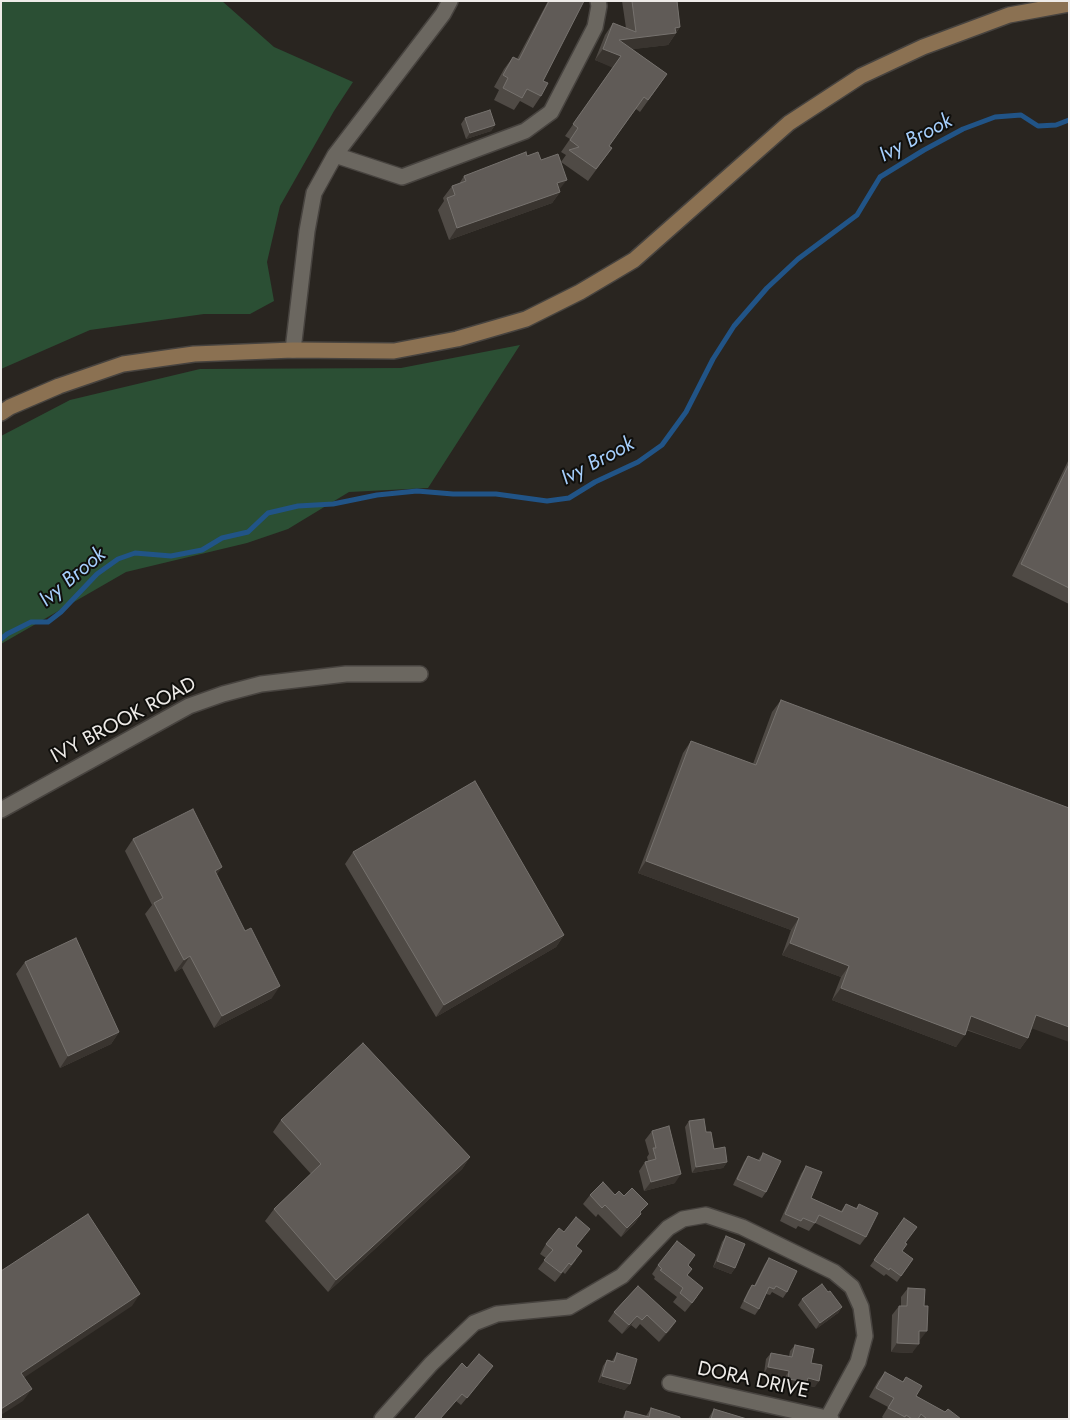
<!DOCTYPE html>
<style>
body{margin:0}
#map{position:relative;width:1070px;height:1420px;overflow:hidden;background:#292520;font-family:Jost,sans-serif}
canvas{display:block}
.frame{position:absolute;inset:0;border:2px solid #eeebe8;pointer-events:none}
</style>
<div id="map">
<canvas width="1070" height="1420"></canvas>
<div class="frame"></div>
</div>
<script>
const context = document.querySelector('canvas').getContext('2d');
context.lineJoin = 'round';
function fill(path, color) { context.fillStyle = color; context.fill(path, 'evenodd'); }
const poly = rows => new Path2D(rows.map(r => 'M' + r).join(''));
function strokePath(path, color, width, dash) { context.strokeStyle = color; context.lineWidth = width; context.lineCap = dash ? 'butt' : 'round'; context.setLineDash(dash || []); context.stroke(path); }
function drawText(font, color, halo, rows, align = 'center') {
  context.font = font + ' Jost,sans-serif'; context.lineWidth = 4; context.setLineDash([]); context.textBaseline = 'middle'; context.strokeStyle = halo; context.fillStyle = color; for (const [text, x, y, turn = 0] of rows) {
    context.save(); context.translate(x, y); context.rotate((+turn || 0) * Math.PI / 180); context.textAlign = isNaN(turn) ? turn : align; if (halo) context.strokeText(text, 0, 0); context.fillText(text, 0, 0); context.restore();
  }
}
fill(poly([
 [1,1,222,1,274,47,353,82,334,111,280,206,267,262,274,301,250,314,204,314,90,330,1,369],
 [520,345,428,488,349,492,288,529,247,543,126,572,1,644,1,436,70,400,200,369,401,368]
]), '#2b4f34');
strokePath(poly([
 [1,639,7,634,31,622,48,622,61,612,97,574,118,559,135,553,171,556,202,550,222,538,248,532,268,513,298,506,333,504,377,495,417,491,453,494,496,494,547,501,569,498,595,482,638,462,662,445,686,412,713,359,734,326,767,288,798,259,857,215,880,177,924,150,963,129,995,117,1021,115,1038,126,1056,125,1069,120]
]), '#215487', 5);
const street = poly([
 [335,155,402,177,525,131,551,112,595,27,599,6,598,1],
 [293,350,307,231,314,193,335,155,443,14,450,1],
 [1,810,189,706,223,694,261,684,346,674,420,674],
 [670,1383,831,1419],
 [382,1419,431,1364,474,1323,497,1314,569,1307,622,1276,668,1228,683,1219,706,1215,742,1227,834,1272,852,1287,861,1307,865,1336,858,1362,827,1419]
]);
const secondary = poly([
 [1,413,10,407,59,386,123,364,194,354,293,350,394,351,457,339,526,319,580,292,634,260,789,123,861,76,923,47,1009,15,1069,4]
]);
strokePath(street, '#47433f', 18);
strokePath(secondary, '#47433f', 18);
strokePath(street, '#6b6760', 15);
strokePath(secondary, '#8b7152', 15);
fill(poly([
 [548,1,584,1,543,81,541,96,533,108,520,101,514,110,494,100,499,90,494,87,504,69,513,57,517,59],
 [622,1,677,1,680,27,668,45,632,49,667,74,640,112,636,109,609,146,612,148,588,181,561,162,566,155,561,152,570,139,565,136,613,67,595,60,605,35,613,23,626,28],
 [465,118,495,125,491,131,466,139,461,124],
 [527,156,541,160,559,190,560,192,552,203,449,240,438,210,444,201,443,198,452,186,459,184,464,176],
 [1069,459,1069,604,1012,576],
 [781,700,1032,1028,1028,1038,1020,1049,966,1030,956,1047,832,1000,841,977,782,955,791,930,638,873,683,753,691,741,753,764,772,712],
 [133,839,217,875,272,998,214,1028,182,968,175,972,145,914,152,905,125,851],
 [353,852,564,935,556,947,436,1017,345,864],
 [25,962,119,1032,111,1044,60,1068,16,974],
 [281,1120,470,1157,462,1169,328,1292,265,1221,274,1209,311,1174,273,1132],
 [689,1121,706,1132,714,1149,727,1162,723,1168,692,1173,685,1127],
 [652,1131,675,1183,644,1191,639,1171,645,1162,648,1161,647,1157,649,1154,645,1140],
 [763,1153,766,1192,762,1198,733,1185,744,1162,748,1156,758,1160],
 [806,1166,811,1198,841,1211,846,1204,856,1208,859,1204,866,1237,860,1245,815,1223,809,1231,798,1226,796,1229,780,1221,801,1174],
 [590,1195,615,1195,641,1214,635,1223,621,1237,598,1214,596,1217,583,1204],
 [904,1218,905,1243,902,1251,913,1259,897,1282,886,1274,884,1276,870,1266],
 [564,1232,583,1238,576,1246,576,1260,565,1274,563,1272,555,1282,538,1269,546,1258,540,1254,546,1244],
 [726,1236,735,1268,731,1274,713,1267,722,1242],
 [769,1258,787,1292,783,1298,772,1292,770,1295,766,1294,759,1309,755,1315,740,1308,748,1291,752,1285,754,1286,765,1264],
 [658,1265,688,1265,692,1269,687,1276,697,1297,685,1312,673,1302,677,1297,654,1279,655,1277,652,1274],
 [638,1286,676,1321,670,1330,659,1342,640,1324,636,1329,631,1325,622,1334,608,1321,614,1312],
 [908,1288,920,1340,919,1340,912,1353,891,1352,892,1315,899,1306,901,1306,901,1297],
 [828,1292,842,1307,838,1313,816,1329,798,1305,802,1299],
 [795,1345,811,1363,815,1387,805,1385,802,1388,783,1385,785,1377,764,1373,766,1359,771,1353,789,1356,790,1351],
 [617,1353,625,1390,598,1382,603,1366,607,1360,612,1361],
 [493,1366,461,1405,456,1401,467,1368],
 [885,1372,902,1382,906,1377,916,1396,945,1412,961,1419,884,1419,882,1417,888,1407,869,1397,878,1381],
 [651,1408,680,1419,622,1419,626,1411,646,1416],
 [714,1409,747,1419,708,1419]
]), '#4f4a45');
fill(poly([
 [680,27,668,45,611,52,621,56,613,68,595,60,603,49,619,40],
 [495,125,491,131,466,139,470,133],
 [567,180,558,191,557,183],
 [560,192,552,203,449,240,457,228],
 [646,861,799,918,791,930,638,873],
 [222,867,214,879,215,871],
 [564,935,556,947,436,1017,444,1005],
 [790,943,849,966,841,977,782,955],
 [190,956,182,968,175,972,184,960],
 [280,986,272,998,214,1028,222,1016],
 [841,988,965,1035,956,1047,832,1000],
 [1036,1015,1069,1027,1069,1042,1028,1027],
 [971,1016,1028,1038,1020,1049,963,1028],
 [119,1032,111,1044,60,1068,68,1056],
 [470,1157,462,1169,328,1292,336,1280],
 [727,1162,723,1168,692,1173,696,1167],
 [681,1174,675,1183,644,1191,651,1182],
 [641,1214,635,1223,621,1237,627,1228],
 [717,1261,735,1268,731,1274,713,1267],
 [140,1294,132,1306,13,1385,21,1373],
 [842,1307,838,1313,816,1329,820,1323],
 [637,1316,631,1325,622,1334,629,1325],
 [676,1321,670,1330,659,1342,666,1333],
 [919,1331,927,1331,920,1340,913,1340],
 [897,1343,919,1344,912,1353,891,1352],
 [768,1367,789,1371,785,1377,764,1373],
 [602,1376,630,1384,625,1390,598,1382],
 [808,1378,819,1381,815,1387,805,1385,802,1388,783,1385,788,1379],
 [32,1389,23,1401,1,1415,1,1409],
 [462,1394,456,1401,440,1419,442,1415]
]), '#39342f');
const building = poly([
 [549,1,584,1,543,81,548,83,541,96,527,89,522,98,503,88,508,78,503,75,513,57,519,60,549,1],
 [632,1,677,1,680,27,675,28,676,33,619,40,667,74,648,100,644,97,609,146,612,148,596,169,569,150,579,147,570,140,578,128,573,124,621,56,603,49,613,23,636,32,632,1],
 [490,110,495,125,470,133,465,118,490,110],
 [526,152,527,156,538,152,541,160,558,154,567,180,557,183,560,192,457,228,447,198,455,195,452,186,466,181,464,176,526,152],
 [1069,464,1069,588,1021,564,1069,464],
 [781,700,1069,808,1069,1027,1036,1015,1028,1038,971,1016,965,1035,841,988,849,966,790,943,799,918,646,861,691,741,756,765,781,700],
 [475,781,564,935,444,1005,353,852,475,781],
 [193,809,222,867,215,871,245,931,251,928,280,986,222,1016,190,956,184,960,154,903,163,898,133,839,193,809],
 [76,938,119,1032,68,1056,25,962,76,938],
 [363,1043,470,1157,336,1280,274,1209,321,1164,281,1120,363,1043],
 [704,1119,706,1132,711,1132,714,1149,725,1147,727,1162,696,1167,689,1121,704,1119],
 [669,1126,681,1174,651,1182,645,1162,656,1159,653,1148,656,1148,652,1131,669,1126],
 [763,1153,781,1161,766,1192,737,1179,748,1156,760,1161,763,1153],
 [806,1166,822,1172,811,1198,842,1212,846,1204,857,1209,859,1204,878,1213,866,1237,819,1215,815,1223,803,1218,801,1221,785,1214,806,1166],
 [603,1182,615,1195,619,1191,624,1196,632,1188,648,1204,640,1212,641,1214,627,1228,605,1205,602,1208,590,1195,603,1182],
 [88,1214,140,1294,21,1373,32,1389,1,1409,1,1271,88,1214],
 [576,1217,590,1229,576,1246,582,1251,571,1265,569,1263,561,1273,544,1260,553,1250,546,1244,559,1228,564,1232,576,1217],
 [904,1218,917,1227,905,1243,907,1244,902,1251,913,1259,901,1276,890,1268,889,1270,874,1260,904,1218],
 [726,1236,745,1244,735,1268,717,1261,726,1236],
 [677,1241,695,1255,688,1265,692,1269,687,1275,703,1288,692,1303,680,1293,683,1288,660,1270,662,1269,658,1265,677,1241],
 [769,1258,797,1271,787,1292,776,1286,774,1289,769,1287,759,1309,744,1301,752,1285,755,1286,769,1258],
 [822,1284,828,1292,830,1291,842,1307,820,1323,802,1299,822,1284],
 [638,1286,676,1321,666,1333,647,1315,642,1320,637,1316,629,1325,614,1312,638,1286],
 [908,1288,925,1289,924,1306,928,1306,927,1331,919,1331,919,1344,897,1343,899,1306,907,1306,908,1288],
 [795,1345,814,1349,811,1363,822,1365,819,1381,808,1378,807,1382,788,1379,789,1371,768,1367,771,1353,792,1357,795,1345],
 [617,1353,637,1359,630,1384,602,1376,607,1360,614,1362,617,1353],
 [479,1354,493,1366,467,1398,462,1394,440,1419,414,1419,462,1363,467,1368,479,1354],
 [885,1372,903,1382,906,1377,922,1386,916,1396,945,1412,948,1409,961,1419,927,1419,921,1414,918,1419,912,1419,906,1415,905,1417,888,1408,894,1398,876,1388,885,1372],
 [651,1408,680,1417,680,1419,624,1419,626,1411,649,1417,651,1408],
 [714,1409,747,1419,711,1419,714,1409]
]);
fill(building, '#605b57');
strokePath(building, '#76726e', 1);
drawText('20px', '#eeebe8', '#100f0c', [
 ["IVY BROOK ROAD",124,721,-28],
 ["DORA DRIVE",753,1381,12]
]);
drawText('italic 21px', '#a6cffd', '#100f0c', [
 ["Ivy Brook",916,139,-28],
 ["Ivy Brook",598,462,-28],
 ["Ivy Brook",73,578,-40]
]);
</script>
